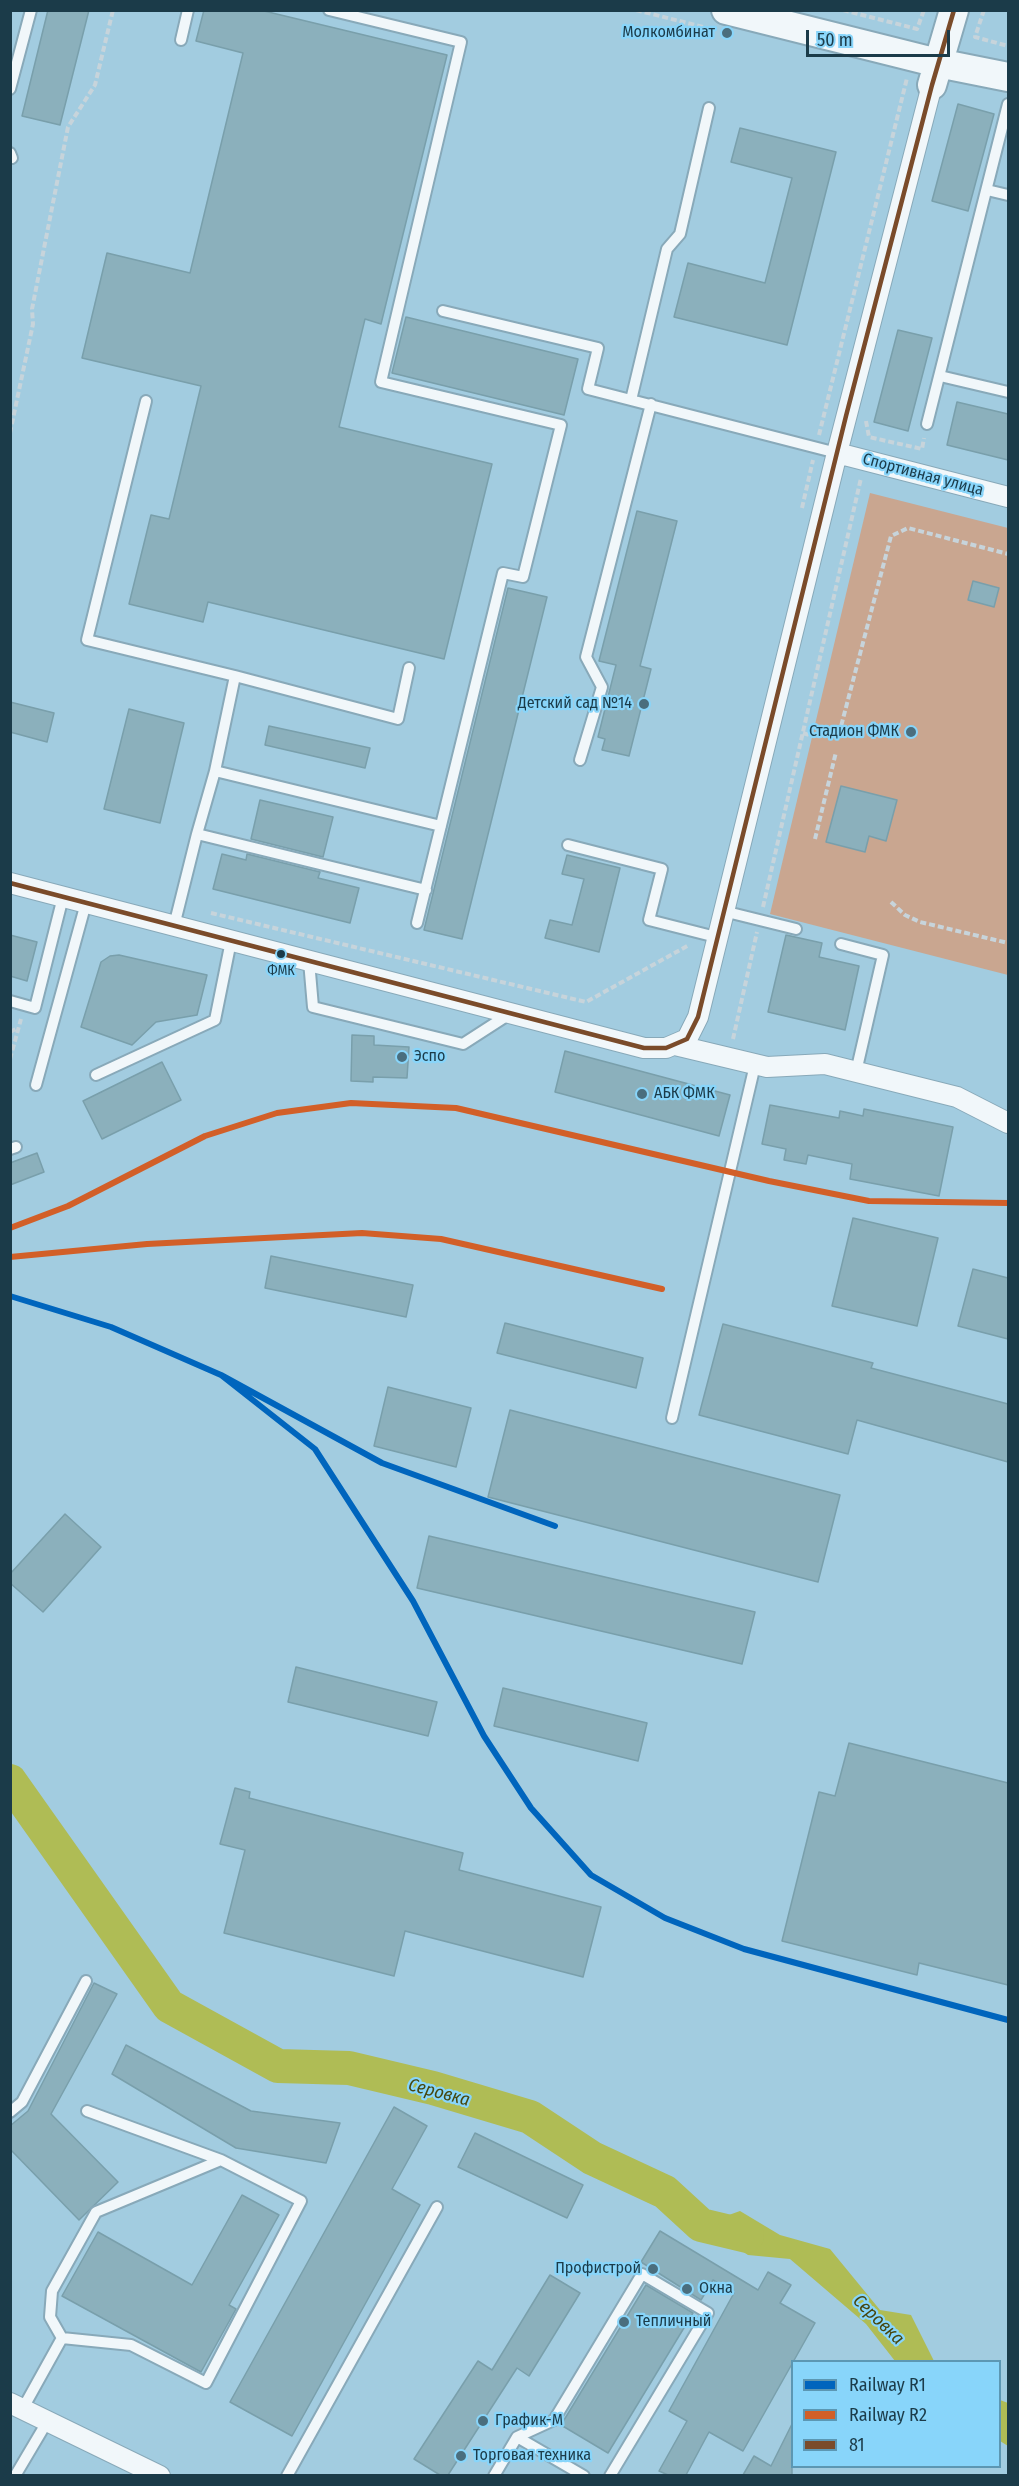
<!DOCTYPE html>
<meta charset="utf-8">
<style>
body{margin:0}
#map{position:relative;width:1019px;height:2486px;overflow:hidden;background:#a2cce0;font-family:"Fira Sans Condensed",sans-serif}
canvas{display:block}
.frame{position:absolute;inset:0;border:12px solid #1b3b49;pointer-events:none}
.legend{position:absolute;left:791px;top:2360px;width:210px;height:108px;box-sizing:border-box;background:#88d5fa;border:2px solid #5c97b3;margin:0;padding:8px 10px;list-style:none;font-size:18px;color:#1b3b49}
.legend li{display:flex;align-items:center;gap:12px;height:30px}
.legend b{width:30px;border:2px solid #5c97b3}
.scale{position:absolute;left:806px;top:30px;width:144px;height:27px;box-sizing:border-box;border:3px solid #1b3b49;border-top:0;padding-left:8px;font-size:18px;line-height:21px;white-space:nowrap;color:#1b3b49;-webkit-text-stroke:4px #88d5fa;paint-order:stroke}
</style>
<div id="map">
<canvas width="1019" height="2486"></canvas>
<div class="frame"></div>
<ul class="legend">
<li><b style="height:8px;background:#0065bd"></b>Railway R1</li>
<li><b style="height:8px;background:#d25f28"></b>Railway R2</li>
<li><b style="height:8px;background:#7a4b2a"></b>81</li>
</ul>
<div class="scale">50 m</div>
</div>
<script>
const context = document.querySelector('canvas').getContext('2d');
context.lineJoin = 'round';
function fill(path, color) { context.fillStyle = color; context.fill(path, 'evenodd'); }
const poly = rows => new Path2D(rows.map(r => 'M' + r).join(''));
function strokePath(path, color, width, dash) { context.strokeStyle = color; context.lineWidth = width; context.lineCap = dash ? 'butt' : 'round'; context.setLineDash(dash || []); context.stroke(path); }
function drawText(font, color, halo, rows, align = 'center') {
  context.font = font + ' "Fira Sans Condensed",sans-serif'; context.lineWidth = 4.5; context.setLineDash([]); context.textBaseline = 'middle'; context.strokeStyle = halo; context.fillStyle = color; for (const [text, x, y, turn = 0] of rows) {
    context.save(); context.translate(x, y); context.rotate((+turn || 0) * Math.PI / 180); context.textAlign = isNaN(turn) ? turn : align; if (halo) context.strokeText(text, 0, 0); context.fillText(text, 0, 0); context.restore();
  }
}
fill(poly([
 [870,493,1008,528,1008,975,770,914]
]), '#c9a690');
fill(poly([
 [740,2211,780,2235,830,2249,880,2310,911,2315,934,2361,895,2361,866,2324,790,2259,748,2255,701,2225],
 [1000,2400,1008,2403,1008,2446,1000,2441]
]), '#afbc55');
strokePath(poly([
 [10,1781,169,2006,278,2066,349,2068,433,2088,530,2117,592,2158,665,2192,701,2225,747,2236]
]), '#afbc55', 34);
const building = poly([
 [48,10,89,10,60,125,22,116,48,10],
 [204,10,260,10,447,55,381,324,365,319,339,427,492,464,444,659,208,602,203,622,129,604,151,515,169,519,201,386,82,358,107,253,190,273,243,53,196,41,204,10],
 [958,104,994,114,968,211,932,201,958,104],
 [740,128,836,152,787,345,674,317,688,263,765,283,792,178,731,162,740,128],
 [406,317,578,359,564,415,392,373,406,317],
 [898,330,932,338,908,431,874,422,898,330],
 [957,402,1008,414,1008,460,947,445,957,402],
 [637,511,677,521,640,666,651,669,629,756,602,750,605,739,598,737,616,665,599,661,637,511],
 [973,581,999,588,994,607,968,600,973,581],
 [508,588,547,597,462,939,424,930,508,588],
 [10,702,54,713,47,742,10,732,10,702],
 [129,709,184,723,160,823,104,809,129,709],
 [269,726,370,748,365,768,265,745,269,726],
 [841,786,897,800,886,841,869,836,865,852,826,842,841,786],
 [260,800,333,817,323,857,251,839,260,800],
 [222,854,246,860,247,854,320,872,318,878,359,888,350,923,213,889,222,854],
 [567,855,620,868,599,952,545,938,550,920,572,925,584,879,562,874,567,855],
 [10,935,37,942,27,981,10,976,10,935],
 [786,935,822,943,819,957,859,966,845,1030,768,1012,786,935],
 [119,955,207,975,197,1015,156,1022,132,1045,81,1027,101,962,110,956,119,955],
 [352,1035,374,1036,374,1045,409,1047,407,1078,373,1077,373,1082,351,1081,352,1035],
 [565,1051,730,1095,719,1136,555,1092,565,1051],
 [162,1062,181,1100,102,1139,83,1101,162,1062],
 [770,1105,839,1118,840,1111,863,1116,864,1109,953,1127,939,1196,850,1179,852,1164,808,1155,806,1164,784,1160,786,1149,762,1144,770,1105],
 [37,1153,44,1172,10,1185,10,1163,37,1153],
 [853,1218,938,1238,917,1326,832,1306,853,1218],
 [271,1256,413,1285,406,1317,265,1288,271,1256],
 [973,1269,1008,1278,1008,1339,958,1326,973,1269],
 [505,1323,643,1358,636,1388,497,1353,505,1323],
 [723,1324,873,1363,871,1368,1008,1404,1008,1462,857,1420,848,1454,699,1415,723,1324],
 [388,1387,471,1408,456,1467,374,1446,388,1387],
 [510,1410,840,1495,818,1582,488,1497,510,1410],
 [65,1514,101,1547,43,1612,10,1583,10,1574,65,1514],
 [429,1536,755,1612,742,1664,417,1588,429,1536],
 [296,1667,437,1702,428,1736,288,1702,296,1667],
 [503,1688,647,1723,638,1761,494,1726,503,1688],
 [849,1743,1008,1783,1008,1985,919,1963,917,1975,782,1941,819,1792,835,1796,849,1743],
 [235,1788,250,1792,249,1798,463,1853,459,1870,601,1907,583,1977,405,1931,394,1976,224,1933,245,1850,220,1844,235,1788],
 [94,1983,117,1994,51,2114,118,2182,79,2220,10,2149,10,2126,28,2111,94,1983],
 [126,2045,251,2111,340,2123,326,2163,236,2148,112,2074,126,2045],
 [394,2107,427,2126,392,2189,420,2205,292,2436,230,2402,394,2107],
 [475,2133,583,2185,567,2218,458,2167,475,2133],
 [242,2195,279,2215,229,2305,236,2309,201,2372,62,2296,98,2232,192,2285,242,2195],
 [660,2231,758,2290,768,2272,791,2285,780,2303,815,2323,743,2451,709,2432,686,2475,668,2475,659,2471,687,2421,669,2411,734,2293,713,2280,701,2300,641,2262,660,2231],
 [550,2275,580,2293,529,2376,517,2368,448,2475,440,2475,414,2459,478,2361,492,2370,550,2275],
 [646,2285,693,2313,608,2453,561,2425,646,2285],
 [792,2424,792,2475,743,2475,754,2456,771,2466,792,2424]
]);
fill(building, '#8bb0bc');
strokePath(building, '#799fab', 1.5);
const lane = poly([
 [329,10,461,42,381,382,561,425,523,577,503,573,417,923],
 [181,40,188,10],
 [10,89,31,10],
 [10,153,12,158],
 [987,190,1008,195],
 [443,311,598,348,588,389,837,453],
 [940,376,1008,392],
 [631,400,667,249,680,234,709,108],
 [146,401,87,640,235,676,215,771],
 [927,424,1008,104],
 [235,676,398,719,409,668],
 [580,760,602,687,586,657,651,404],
 [197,834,215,771,441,826],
 [568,845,662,869,649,920,716,937],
 [723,911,796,929],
 [174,926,197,834,426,890],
 [841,944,883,955,856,1072],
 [309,961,313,1007,463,1044,511,1013],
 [10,1001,35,1008,63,897],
 [96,1075,215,1020,231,941],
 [36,1085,86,903],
 [10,1149,16,1147],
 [672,1418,755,1065],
 [10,2112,22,2102,86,1981],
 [62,2338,131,2345,206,2383,301,2201,221,2160,87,2111],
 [22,2410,62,2338,50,2317,52,2291,96,2212,221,2160],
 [517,2437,584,2476],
 [15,2476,47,2422],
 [287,2476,437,2207],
 [494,2476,517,2437,554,2420,642,2274,708,2313,610,2476]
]);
const street = poly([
 [837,453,1008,497],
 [10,883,644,1048,666,1048,687,1039,698,1017,837,453,932,85],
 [675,1045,767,1067,825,1064,957,1097,1008,1123],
 [10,2403,160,2476]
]);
const secondary = poly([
 [726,10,938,63,1008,77],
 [932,85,954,10]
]);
strokePath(lane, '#88a9b9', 14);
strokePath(street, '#88a9b9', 22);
strokePath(secondary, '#88a9b9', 32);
strokePath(poly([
 [636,10,711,29],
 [843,10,917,29,924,10],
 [984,10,975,37,1008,46],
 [866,421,869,437,922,449,924,438],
 [10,433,33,324,32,309,68,127,95,85,113,10],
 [819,435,907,78],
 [802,508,813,460],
 [803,733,812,736],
 [839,734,891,536,908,528,1008,554],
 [815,839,836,752],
 [891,902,905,915,920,922,1008,943],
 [763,907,861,478],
 [211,913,586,1002,689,945],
 [10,1032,18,1028],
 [733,1039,757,932],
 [10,1059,21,1019]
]), '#c7d4db', 4, [6, 3]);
strokePath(lane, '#f1f7fa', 10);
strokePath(street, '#f1f7fa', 20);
strokePath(secondary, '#f1f7fa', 28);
strokePath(poly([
 [10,883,644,1048,666,1048,687,1039,698,1017,846,416,932,85,954,10]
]), '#7a4b2a', 4.5);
strokePath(poly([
 [10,1296,111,1327,221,1375,382,1463,555,1526],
 [221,1375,315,1449,413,1601,484,1736,531,1808,591,1875,665,1918,744,1949,1008,2020]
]), '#0065bd', 6);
strokePath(poly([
 [10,1228,68,1206,205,1136,277,1113,351,1103,456,1108,769,1181,869,1201,1008,1203],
 [10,1257,147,1244,362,1233,441,1239,662,1289]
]), '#d25f28', 6);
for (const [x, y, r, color] of [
 [727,33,6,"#4a6e7e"],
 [644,704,6,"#4a6e7e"],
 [911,732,6,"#4a6e7e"],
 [281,954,5,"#1b3b49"],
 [402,1057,6,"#4a6e7e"],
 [642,1094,6,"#4a6e7e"],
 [653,2269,6,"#4a6e7e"],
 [687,2289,6,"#4a6e7e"],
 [624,2322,6,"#4a6e7e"],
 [483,2421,6,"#4a6e7e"],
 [461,2456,6,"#4a6e7e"]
]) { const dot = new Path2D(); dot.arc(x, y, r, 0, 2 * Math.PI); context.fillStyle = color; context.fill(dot); strokePath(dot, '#88d5fa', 2); }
drawText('14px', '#1b3b49', '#88d5fa', [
 ["ФМК",281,971]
]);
drawText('16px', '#1b3b49', '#88d5fa', [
 ["Молкомбинат",715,33,"right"],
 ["Детский сад №14",632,704,"right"],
 ["Стадион ФМК",899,732,"right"],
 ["Эспо",414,1057],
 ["АБК ФМК",654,1094],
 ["Профистрой",641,2269,"right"],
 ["Окна",699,2289],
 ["Тепличный",636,2322],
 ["График-М",495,2421],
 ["Торговая техника",473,2456]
], 'left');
drawText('16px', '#1b3b49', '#88d5fa', [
 ["Спортивная улица",923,475,15]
]);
drawText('italic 18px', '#47470f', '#88d5fa', [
 ["Серовка",439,2093,15],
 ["Серовка",878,2320,44]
]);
</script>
